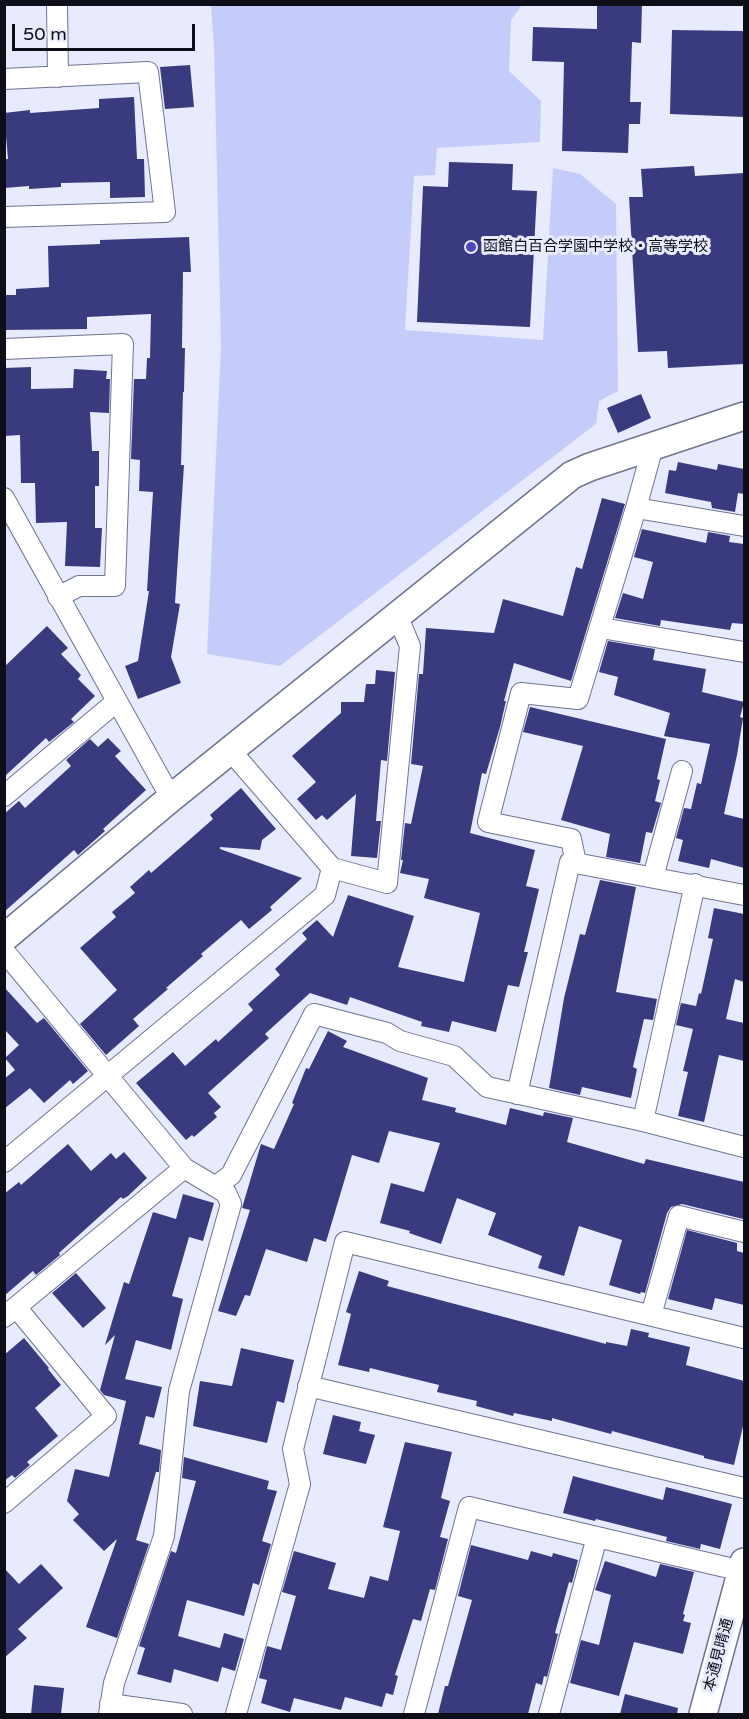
<!DOCTYPE html>
<meta charset="utf-8">
<style>
body{margin:0}
#map{position:relative;width:749px;height:1719px;overflow:hidden;background:#e8ebfe;font-family:"Varela Round",sans-serif}
canvas{display:block}
.frame{position:absolute;inset:0;border:6px solid #0d0e18;pointer-events:none}
.scale{position:absolute;left:12px;top:24px;width:183px;height:27px;box-sizing:border-box;border:3px solid #0d0e18;border-top:0;padding-left:8px;font-size:18px;line-height:21px;white-space:nowrap;color:#0d0e18;-webkit-text-stroke:4px #e8ebfe;paint-order:stroke}
</style>
<div id="map">
<canvas width="749" height="1719"></canvas>
<div class="frame"></div>
<div class="scale">50 m</div>
</div>
<script>
const context = document.querySelector('canvas').getContext('2d');
context.lineJoin = 'round';
function fill(path, color) { context.fillStyle = color; context.fill(path, 'evenodd'); }
const poly = rows => new Path2D(rows.map(r => 'M' + r).join(''));
function strokePath(path, color, width, dash) { context.strokeStyle = color; context.lineWidth = width; context.lineCap = dash ? 'butt' : 'round'; context.setLineDash(dash || []); context.stroke(path); }
function drawText(font, color, halo, rows, align = 'center') {
  context.font = font + ' "Varela Round","Noto Sans JP",sans-serif'; context.lineWidth = 6; context.setLineDash([]); context.textBaseline = 'middle'; context.strokeStyle = halo; context.fillStyle = color; for (const [text, x, y, turn = 0] of rows) {
    context.save(); context.translate(x, y); context.rotate((+turn || 0) * Math.PI / 180); context.textAlign = isNaN(turn) ? turn : align; if (halo) context.strokeText(text, 0, 0); context.fillText(text, 0, 0); context.restore();
  }
}
fill(poly([
 [211,5,522,5,511,20,509,71,541,101,540,142,437,148,435,175,414,176,405,330,543,340,553,168,580,174,616,204,618,391,599,401,596,424,280,666,207,654,221,346,214,46]
]), '#c6ccf9');
fill(poly([
 [597,4,642,4,641,43,632,42,630,102,641,102,640,124,629,124,628,153,562,151,564,62,532,61,533,27,597,29],
 [672,30,744,31,744,117,670,114],
 [190,65,194,107,165,109,160,67],
 [134,97,137,159,144,159,145,197,110,198,110,182,61,183,61,187,29,189,29,186,4,188,4,159,8,159,4,113,30,110,30,113,99,108,99,99],
 [449,162,513,164,512,190,537,191,530,327,417,322,423,186,448,187],
 [694,166,695,176,744,173,744,364,668,368,667,351,638,352,629,197,643,197,641,169],
 [189,237,191,272,183,272,182,348,185,348,184,392,183,392,181,465,184,465,175,603,180,604,171,657,181,683,138,699,125,666,138,661,149,591,147,591,153,492,139,491,140,460,131,459,134,379,146,379,147,358,150,358,151,314,87,317,87,329,4,330,4,295,16,295,16,289,49,287,48,246,100,244,100,240],
 [31,367,31,389,73,388,74,369,107,371,106,379,110,379,109,413,90,412,92,451,99,451,99,486,95,486,95,528,102,528,100,567,65,566,67,522,36,523,35,483,21,483,20,435,4,436,4,368],
 [641,394,651,418,618,433,607,408],
 [678,462,717,470,718,464,744,469,744,494,738,493,735,512,712,508,711,502,665,493,669,470,676,471],
 [602,498,625,504,571,681,514,663,504,701,506,701,500,727,486,774,482,773,470,833,535,850,526,886,539,889,524,952,528,952,519,987,508,985,496,1032,452,1021,449,1032,421,1026,422,1022,350,997,347,1005,310,993,265,1034,269,1038,208,1093,221,1107,214,1113,217,1117,194,1137,192,1135,186,1140,136,1083,173,1052,185,1066,216,1039,218,1042,253,1010,248,1004,280,975,275,969,307,939,302,933,317,920,333,937,348,895,414,916,398,967,464,982,480,913,424,898,429,879,400,873,403,860,401,860,405,823,411,824,423,766,411,764,419,674,423,674,426,628,494,633,503,599,563,616,576,567,582,569],
 [642,529,706,543,708,532,730,536,729,542,744,544,744,624,732,623,730,630,661,620,660,626,615,618,623,593,643,599,653,562,634,557],
 [47,626,68,648,61,654,81,675,78,679,95,696,71,719,74,722,49,742,46,738,4,777,4,667],
 [608,641,655,649,653,660,706,669,702,692,744,702,740,717,743,718,737,755,724,814,744,819,744,868,711,859,709,868,678,861,683,840,676,838,684,808,691,809,697,783,701,784,710,744,664,736,670,713,614,695,618,677,599,672],
 [376,670,395,672,387,761,381,760,376,821,381,821,377,858,351,856,356,794,327,820,322,815,316,820,297,799,316,782,292,756,341,713,341,702,364,702,366,684,375,684],
 [530,707,666,739,657,779,660,780,655,801,661,803,652,833,646,832,640,863,606,857,610,834,561,820,583,746,523,732],
 [108,738,121,751,115,756,146,790,103,829,105,831,78,855,74,850,4,912,4,814,19,801,25,808,71,766,66,760,90,739,98,747],
 [241,788,276,829,262,840,260,850,220,847,220,849,302,878,270,907,272,910,249,929,241,920,201,954,203,956,166,988,168,989,133,1019,139,1026,106,1055,80,1024,117,990,80,948,116,917,112,912,135,893,130,887,149,870,151,873,188,841,213,819,210,815],
 [600,880,636,887,616,992,657,999,653,1020,644,1019,633,1067,637,1069,631,1098,582,1087,580,1095,549,1088,564,998,580,934,585,935],
 [714,908,744,914,744,982,735,979,726,1019,744,1023,744,1061,719,1055,704,1122,678,1116,688,1072,683,1071,693,1029,676,1025,681,1003,696,1006,699,993,701,994,713,939,708,938],
 [4,987,37,1023,44,1018,88,1071,73,1084,70,1080,44,1103,30,1088,4,1109,4,1079,15,1070,5,1058,19,1045,4,1029],
 [328,1031,347,1041,343,1047,428,1078,422,1100,456,1108,455,1112,506,1125,510,1108,543,1116,544,1112,573,1118,567,1142,644,1164,646,1159,744,1182,743,1219,682,1204,671,1207,667,1213,645,1293,641,1292,640,1294,609,1285,622,1240,579,1226,564,1276,538,1268,542,1256,488,1235,496,1213,457,1198,441,1244,409,1233,410,1231,380,1223,391,1183,424,1192,440,1143,389,1131,379,1163,352,1155,326,1242,314,1238,307,1262,266,1249,250,1296,245,1295,236,1316,218,1311,250,1210,242,1208,261,1144,274,1149,294,1104,292,1103,306,1068,309,1069],
 [68,1144,91,1171,111,1153,116,1159,124,1152,147,1178,128,1196,123,1199,121,1197,59,1253,60,1255,36,1275,33,1271,4,1296,4,1194,19,1182,21,1185],
 [183,1194,214,1203,203,1241,189,1237,172,1296,183,1299,171,1350,136,1340,125,1379,162,1387,154,1418,146,1416,139,1444,161,1450,159,1472,156,1472,136,1540,149,1544,117,1638,86,1627,117,1539,104,1551,73,1520,79,1514,67,1501,75,1469,109,1477,126,1401,104,1395,100,1390,115,1335,105,1345,124,1282,129,1284,153,1212,176,1219],
 [687,1230,737,1243,737,1251,744,1253,744,1305,715,1298,712,1310,668,1299],
 [359,1271,389,1281,387,1286,606,1344,606,1342,627,1346,631,1329,649,1333,648,1337,690,1347,686,1365,744,1381,744,1422,734,1465,704,1458,704,1456,612,1431,611,1434,552,1418,552,1421,514,1413,513,1416,476,1406,477,1401,437,1392,439,1385,370,1368,369,1372,338,1365,351,1314,346,1312],
 [76,1273,106,1308,83,1328,52,1293],
 [24,1338,49,1368,48,1369,61,1385,35,1408,58,1436,27,1462,30,1465,15,1478,12,1475,4,1481,4,1355],
 [241,1348,294,1360,284,1403,277,1401,267,1443,193,1426,200,1381,232,1386],
 [333,1415,361,1422,359,1431,375,1435,366,1464,323,1454],
 [405,1442,452,1452,441,1498,450,1501,440,1537,448,1539,435,1590,430,1589,421,1621,413,1619,395,1675,398,1676,393,1695,386,1693,382,1707,345,1697,341,1710,294,1698,290,1712,261,1703,267,1680,259,1678,267,1646,281,1650,296,1596,282,1592,294,1551,336,1563,328,1589,364,1598,370,1576,388,1581,400,1531,383,1527],
 [184,1457,269,1481,267,1489,277,1491,262,1541,271,1544,259,1585,253,1583,244,1616,187,1600,178,1636,220,1648,224,1633,244,1639,235,1671,222,1667,218,1682,174,1669,171,1683,137,1674,145,1648,139,1646,171,1551,176,1553,196,1481,182,1478],
 [573,1476,663,1500,666,1487,732,1504,720,1549,701,1544,700,1549,666,1541,667,1537,596,1519,595,1521,563,1513],
 [471,1545,528,1560,531,1551,552,1557,553,1553,578,1560,572,1583,569,1582,555,1633,558,1634,547,1677,544,1676,542,1685,536,1683,528,1714,438,1714,445,1686,448,1686,472,1600,458,1596],
 [605,1561,656,1577,660,1564,694,1572,683,1614,685,1615,683,1621,691,1623,683,1654,634,1642,619,1696,570,1683,581,1640,599,1645,611,1595,595,1590],
 [41,1564,63,1588,18,1629,27,1638,4,1658,4,1568,19,1584],
 [34,1685,64,1688,61,1714,31,1714],
 [625,1694,678,1708,677,1714,620,1714]
]), '#3a3b7f');
const street = poly([
 [57,4,58,77],
 [4,79,148,72,165,212,4,217],
 [4,349,123,344,115,586,79,586,58,597],
 [4,498,171,798],
 [636,508,744,526],
 [601,628,744,652],
 [4,796,116,702],
 [576,863,571,839,488,822,521,693,578,699,636,508,653,446],
 [332,868,387,883,410,646,397,615],
 [653,877,682,771],
 [4,951,184,1168,226,1193,231,1204,179,1391,164,1536,114,1683,109,1714],
 [517,1094,570,862,744,895],
 [643,1121,695,884],
 [4,1162,325,895,332,868,230,750],
 [216,1186,231,1175,314,1014,387,1033,400,1041,454,1056,487,1087,643,1121,744,1147],
 [651,1315,679,1216,744,1232],
 [4,1317,184,1168],
 [308,1386,744,1488],
 [4,1503,106,1416,16,1307],
 [110,1704,182,1714],
 [236,1714,300,1484,293,1449,345,1242,744,1338],
 [414,1714,469,1507,742,1571],
 [549,1714,597,1537]
]);
const secondary = poly([
 [4,938,171,798,572,475,590,467,744,416],
 [703,1714,744,1562]
]);
strokePath(street, '#707490', 22);
strokePath(secondary, '#707490', 30);
strokePath(street, '#fff', 20);
strokePath(secondary, '#fff', 27);
for (const [x, y, r, color] of [
 [471,247,6,"#4d48bf"]
]) { const dot = new Path2D(); dot.arc(x, y, r, 0, 2 * Math.PI); context.fillStyle = color; context.fill(dot); strokePath(dot, '#e8ebfe', 2); }
drawText('15px', '#0d0e18', '#e8ebfe', [
 ["函館白百合学園中学校・高等学校",483,247]
], 'left');
drawText('15px', '#0d0e18', '#e8ebfe', [
 ["本通見晴通",719,1655,-75]
]);
</script>
